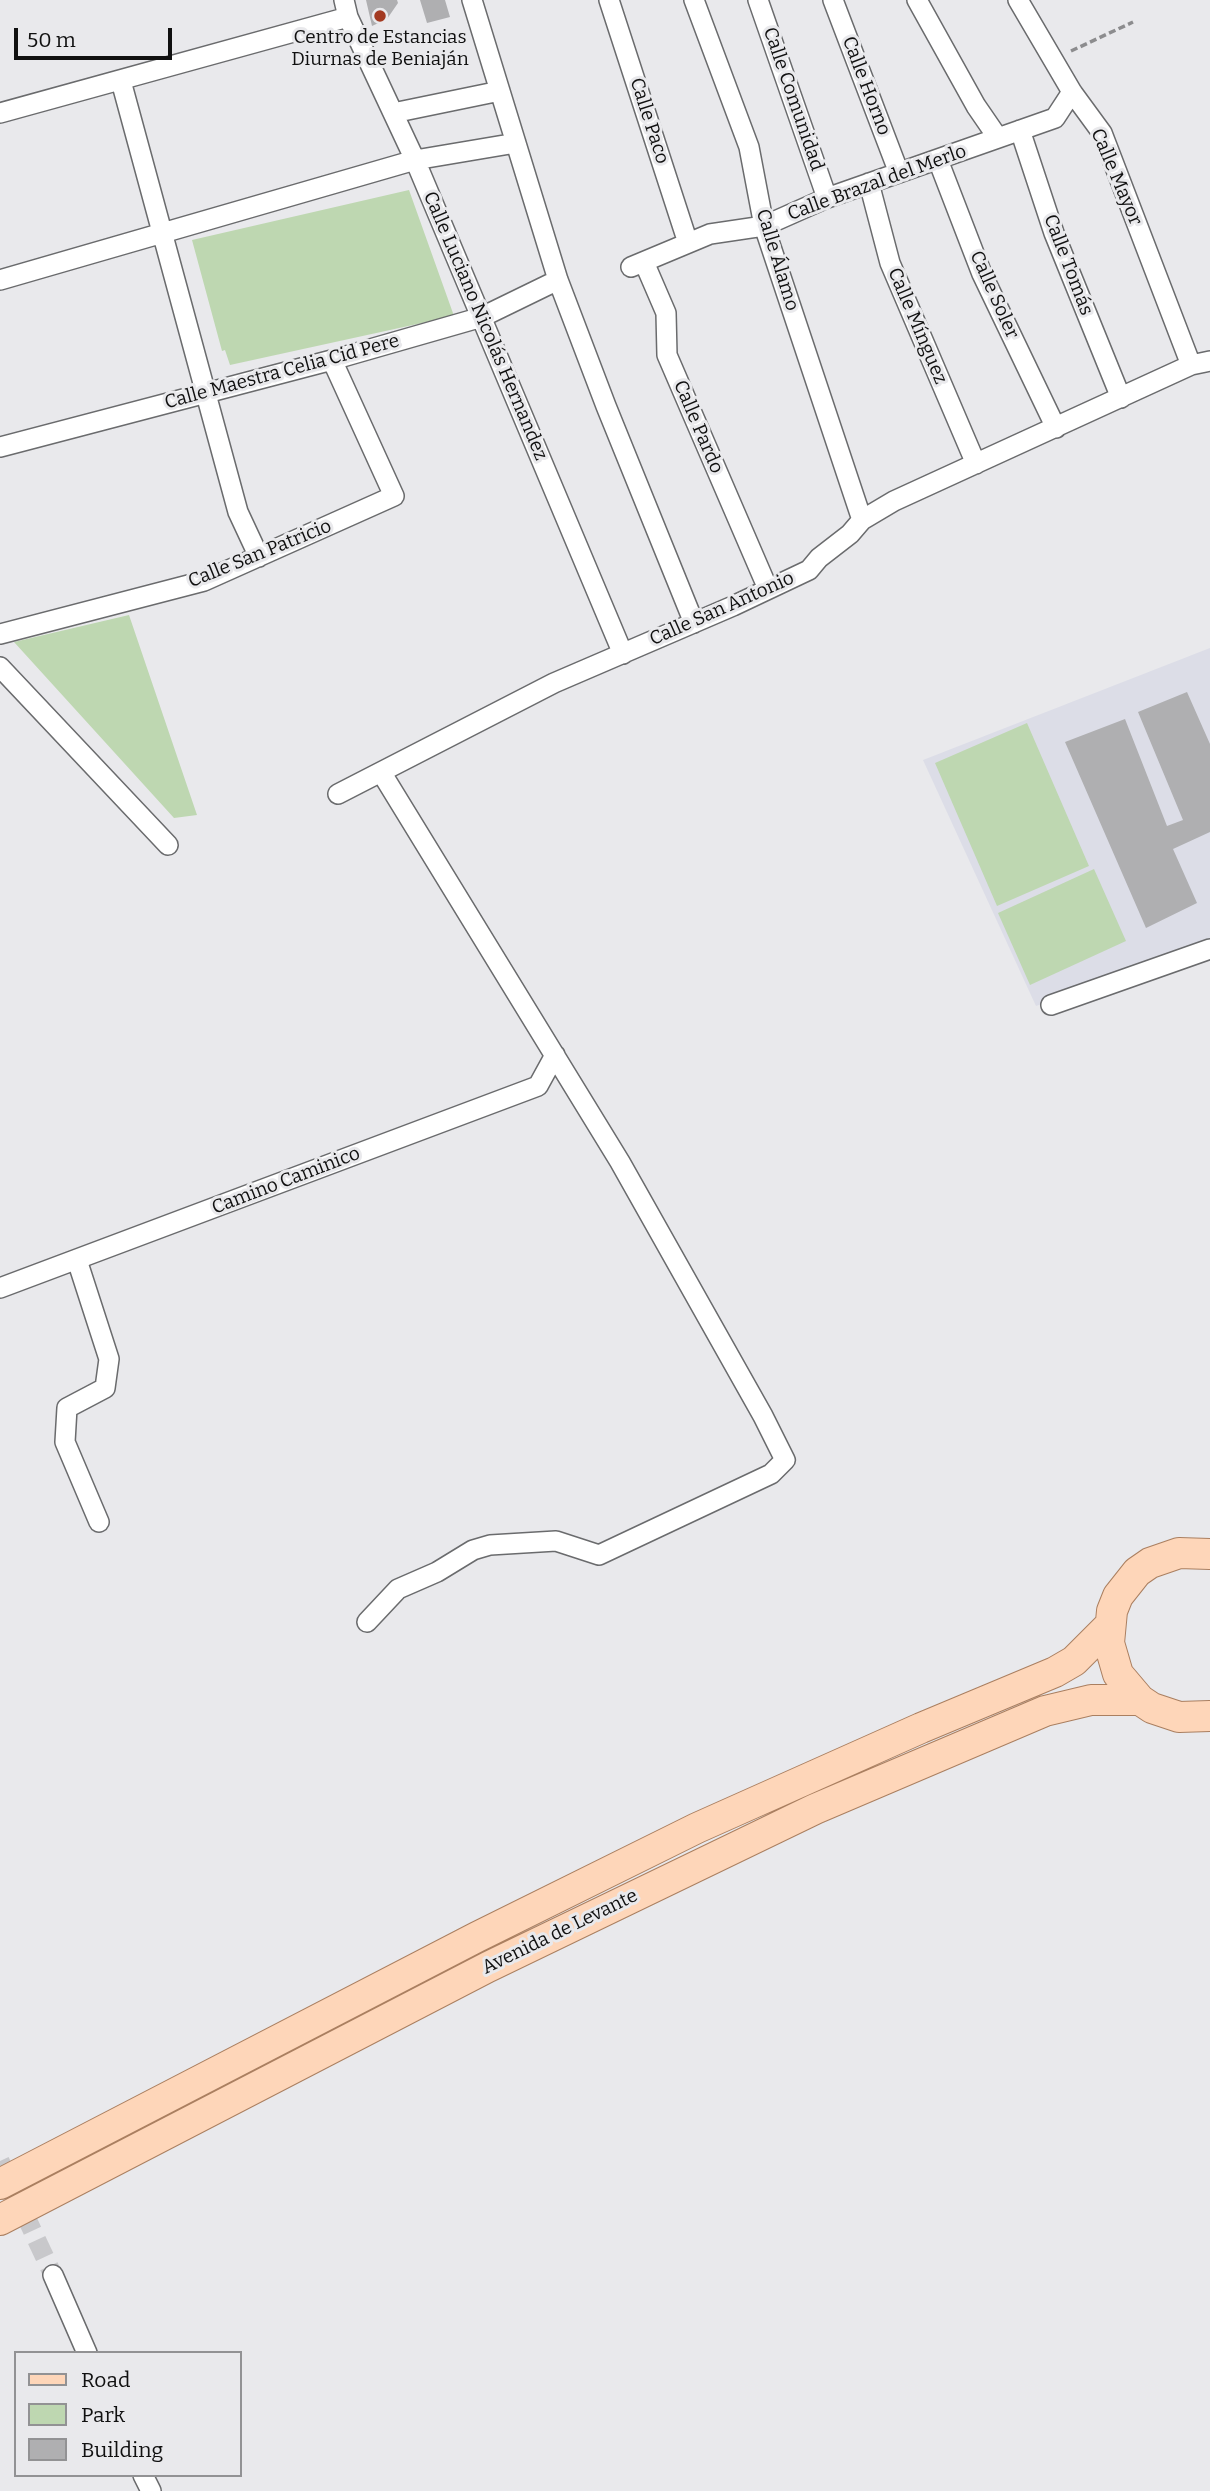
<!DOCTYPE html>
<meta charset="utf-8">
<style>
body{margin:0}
#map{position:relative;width:1210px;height:2491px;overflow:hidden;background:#e9e9ec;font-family:Bitter,serif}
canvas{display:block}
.legend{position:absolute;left:14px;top:2351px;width:228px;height:126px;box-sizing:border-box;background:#e9e9ec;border:2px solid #929294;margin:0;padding:9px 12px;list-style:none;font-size:21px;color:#101010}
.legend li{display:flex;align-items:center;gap:14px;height:35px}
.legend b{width:35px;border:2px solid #929294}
.scale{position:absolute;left:14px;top:28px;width:158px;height:32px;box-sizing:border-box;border:4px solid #101010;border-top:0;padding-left:9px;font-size:21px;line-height:24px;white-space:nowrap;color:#101010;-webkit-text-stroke:5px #e9e9ec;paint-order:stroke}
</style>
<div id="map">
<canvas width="1210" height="2491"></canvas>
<ul class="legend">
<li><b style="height:9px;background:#fed6b9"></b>Road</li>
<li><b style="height:19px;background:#bed7b1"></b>Park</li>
<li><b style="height:19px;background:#afafb1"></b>Building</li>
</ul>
<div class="scale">50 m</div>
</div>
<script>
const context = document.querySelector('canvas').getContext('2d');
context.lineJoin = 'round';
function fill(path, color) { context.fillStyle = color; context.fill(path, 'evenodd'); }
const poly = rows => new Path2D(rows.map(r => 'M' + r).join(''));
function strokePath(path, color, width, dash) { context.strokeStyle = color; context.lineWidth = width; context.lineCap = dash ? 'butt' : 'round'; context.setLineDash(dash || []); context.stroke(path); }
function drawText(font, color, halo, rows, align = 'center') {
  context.font = font + ' Bitter,serif'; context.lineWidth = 6; context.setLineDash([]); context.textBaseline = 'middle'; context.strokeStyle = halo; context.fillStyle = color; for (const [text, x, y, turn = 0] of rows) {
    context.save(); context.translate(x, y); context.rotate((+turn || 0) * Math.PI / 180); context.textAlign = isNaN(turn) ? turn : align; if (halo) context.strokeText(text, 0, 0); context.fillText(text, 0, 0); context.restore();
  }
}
fill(poly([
 [1210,648,1210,947,1036,1006,923,760]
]), '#dcdde7');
fill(poly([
 [409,190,454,316,230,365,225,350,222,351,192,240],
 [129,615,197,815,174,818,14,642],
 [1027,723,1089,866,997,906,935,763],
 [1094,869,1126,941,1030,985,998,913]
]), '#bed7b1');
fill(poly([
 [366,0,397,0,398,3,387,19,372,26],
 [420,0,445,0,450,17,427,23],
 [1187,692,1210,744,1210,832,1173,849,1197,903,1146,928,1065,742,1125,719,1167,826,1183,820,1138,712]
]), '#afafb1');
strokePath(poly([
 [0,2161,53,2275]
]), '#c8c8cb', 19, [19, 10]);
const street = poly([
 [344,0,348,17,415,160,623,654],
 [472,0,558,280,606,406,694,623],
 [609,0,688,243],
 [694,0,749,147,764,226,862,520],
 [758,0,827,198],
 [833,0,899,173],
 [917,0,976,106,998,138],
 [1018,0,1072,92,1102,133,1191,365],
 [121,81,238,512,259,557],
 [0,113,348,17],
 [393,113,500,91],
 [1020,130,1054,233,1121,398],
 [938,160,982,274,1056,428],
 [869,183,890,263,976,464],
 [644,262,666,313,667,355,768,589],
 [631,267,710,234,764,226,827,198,1055,118,1072,92],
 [0,280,415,160,516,143],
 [0,447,332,360,482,317,558,280],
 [0,634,204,581,394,496,332,360],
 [0,667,168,845],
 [338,794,554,683,733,606,809,570,819,558,850,534,862,520,894,501,1191,365,1210,361],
 [1051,1005,1210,949],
 [77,1260,109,1359,105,1388,67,1408,65,1442,99,1522],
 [0,1288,538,1086,555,1055],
 [367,1622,398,1589,437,1572,473,1550,490,1545,556,1541,599,1555,771,1474,785,1460,763,1416,620,1162,381,772],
 [53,2275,87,2353],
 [143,2475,151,2491]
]);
const primary = poly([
 [1210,1554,1179,1553,1150,1563,1137,1572,1118,1596,1112,1611,1109,1643,1118,1674,1140,1700,1152,1708,1179,1717,1210,1716],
 [0,2184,477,1937,697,1828,921,1728,1055,1672,1074,1661,1109,1626],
 [0,2220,488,1967,815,1809,1045,1711,1091,1700,1140,1700]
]);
strokePath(street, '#6a6b6d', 22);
strokePath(primary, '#aa7f60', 32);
strokePath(poly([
 [1071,51,1133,22]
]), '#8c8c8e', 3.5, [7, 3.5]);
strokePath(street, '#fff', 19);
strokePath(primary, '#fed6b9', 30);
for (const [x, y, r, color] of [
 [380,16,7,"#a33a21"]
]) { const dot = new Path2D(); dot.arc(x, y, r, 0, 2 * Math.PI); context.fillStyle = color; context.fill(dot); strokePath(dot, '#e9e9ec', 2.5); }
drawText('19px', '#101010', '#e9e9ec', [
 ["Centro de Estancias",380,38],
 ["Diurnas de Beniaján",380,60]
]);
drawText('19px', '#101010', '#e9e9ec', [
 ["Calle Horno",866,86,69],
 ["Calle Comunidad",793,99,71],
 ["Calle Paco",649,121,72],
 ["Calle Mayor",1116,177,67],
 ["Calle Brazal del Merlo",877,183,-20],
 ["Calle Álamo",777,260,73],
 ["Calle Tomás",1068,265,69],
 ["Calle Soler",994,295,66],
 ["Calle Luciano Nicolás Hernandez",485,326,67],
 ["Calle Mínguez",917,326,67],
 ["Calle Maestra Celia Cid Pere",282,372,-15],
 ["Calle Pardo",698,427,67],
 ["Calle San Patricio",260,554,-22],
 ["Calle San Antonio",722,609,-24],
 ["Camino Caminico",286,1181,-21],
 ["Avenida de Levante",560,1932,-26]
]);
</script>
